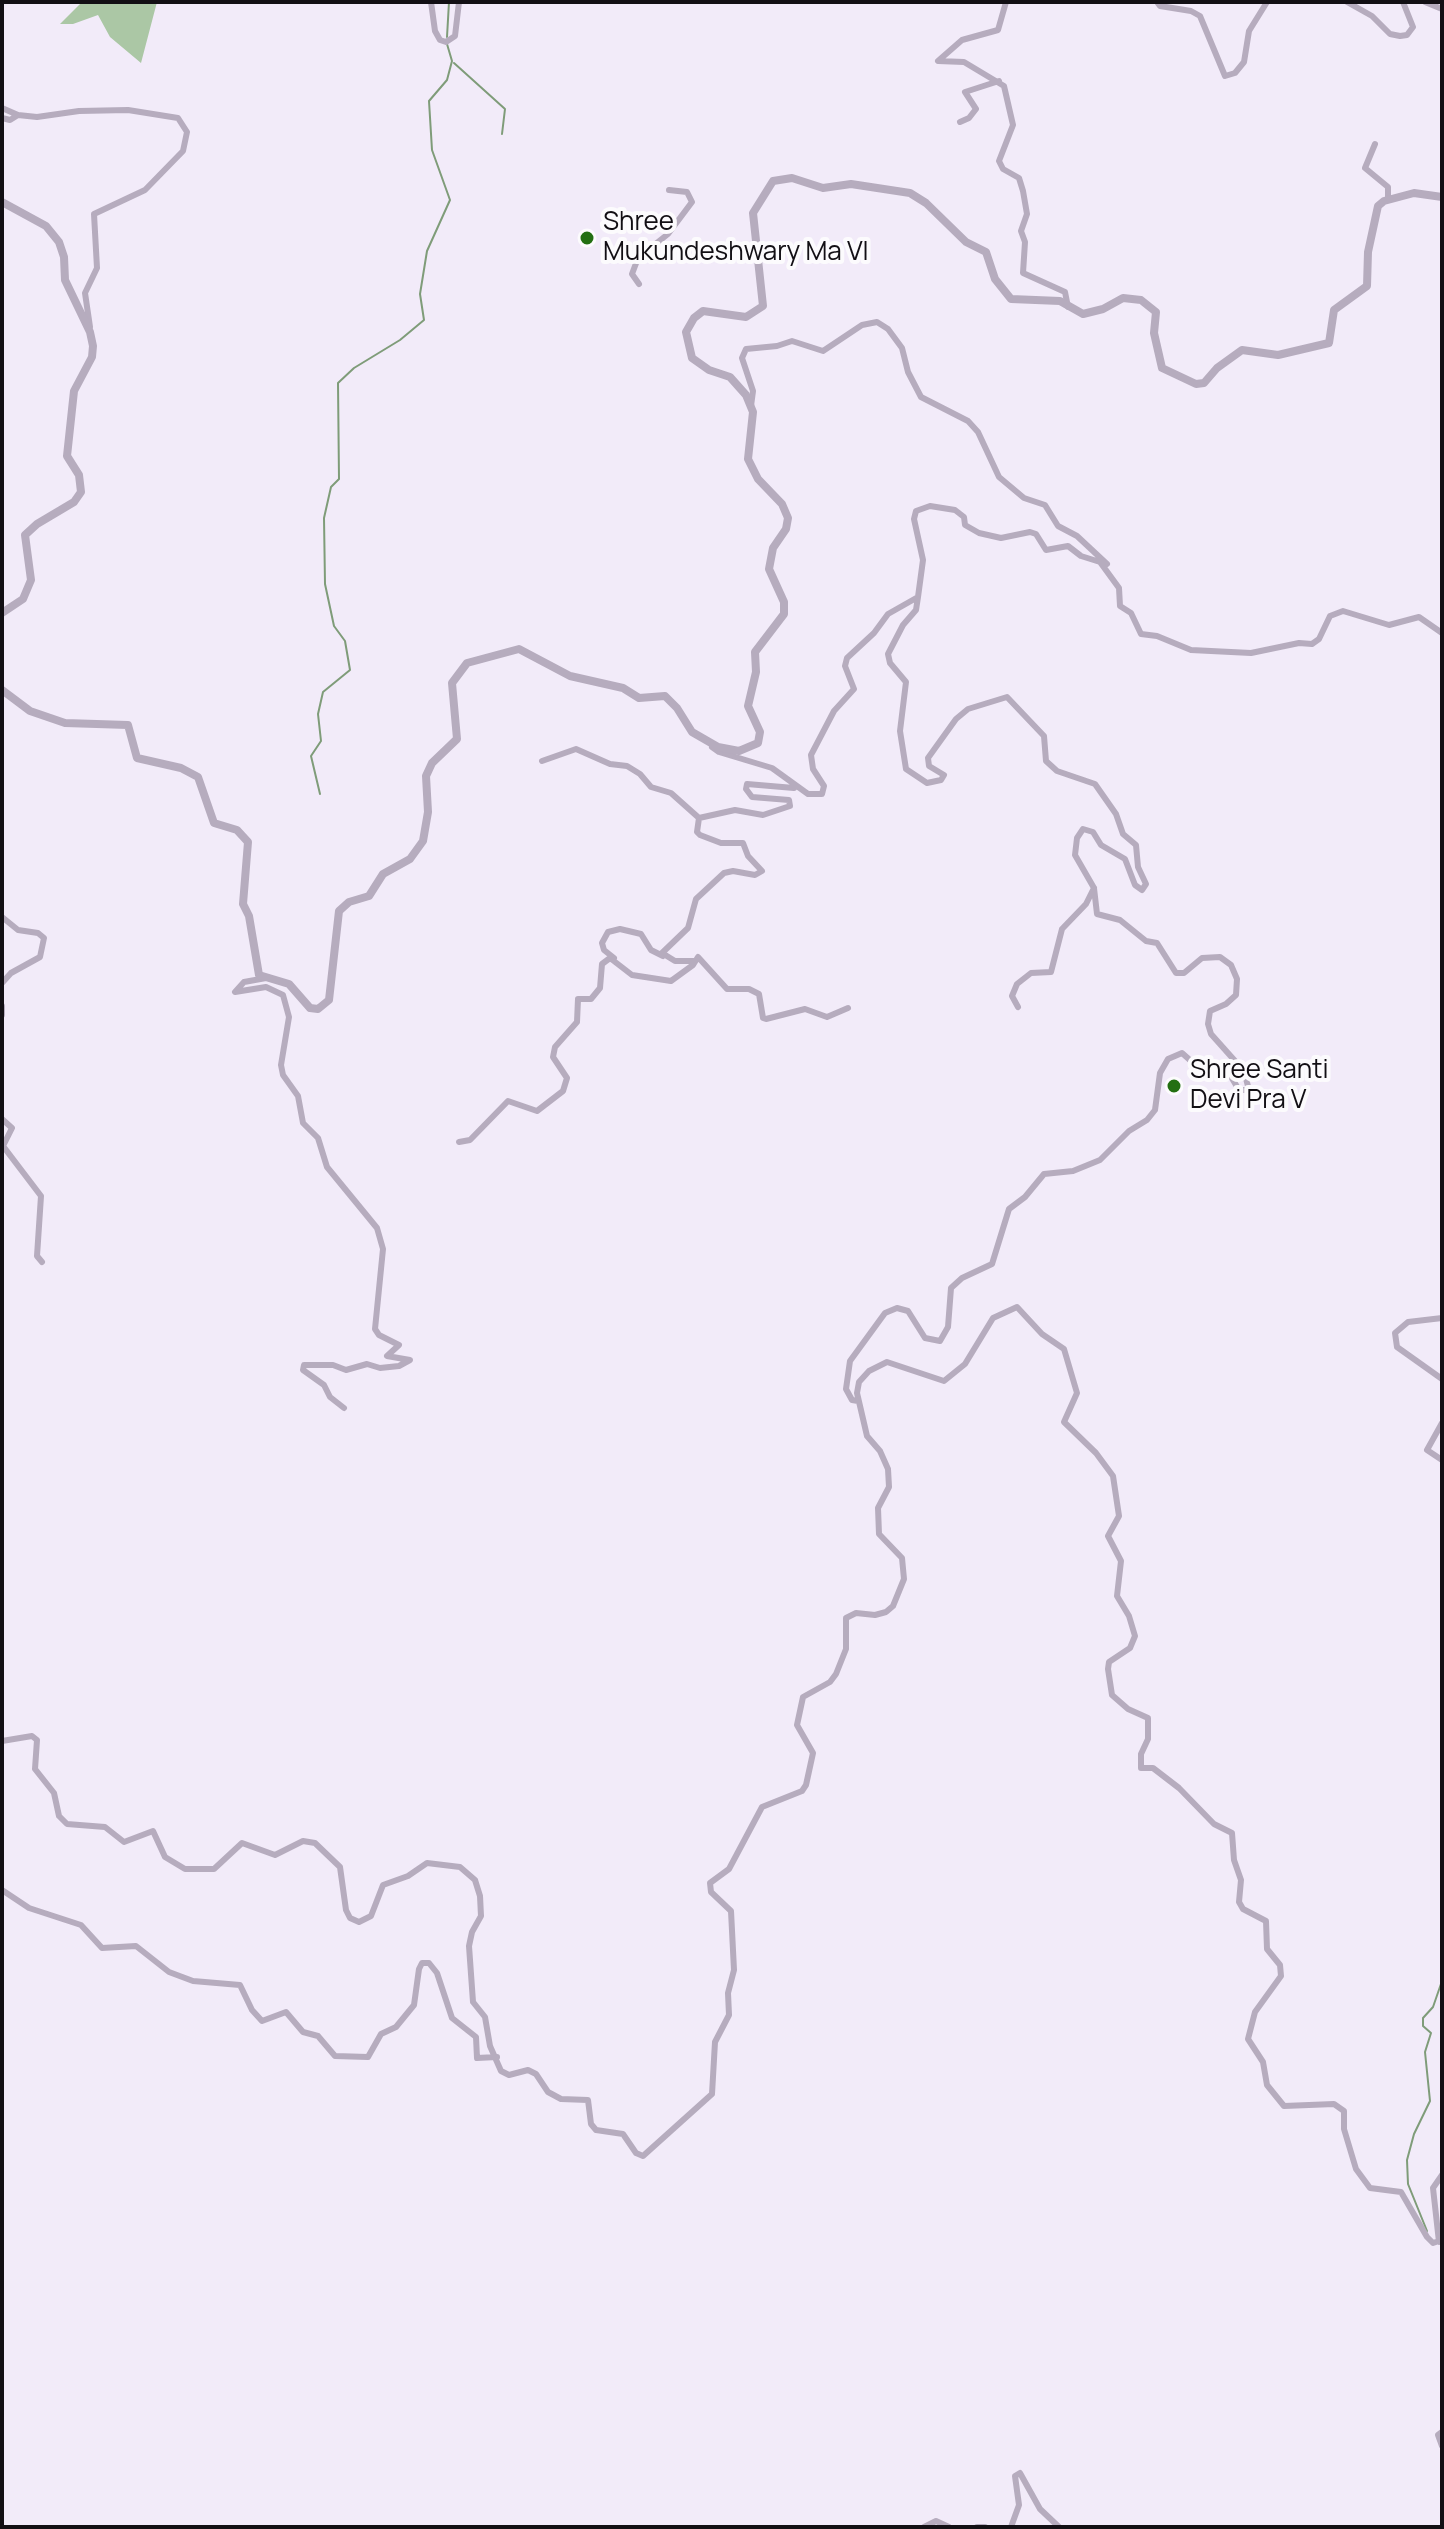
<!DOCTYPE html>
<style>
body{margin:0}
#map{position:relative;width:1444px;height:2529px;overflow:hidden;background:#f2ebf9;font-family:Manrope,sans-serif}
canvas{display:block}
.frame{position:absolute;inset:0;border:4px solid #120f14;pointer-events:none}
</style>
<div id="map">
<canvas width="1444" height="2529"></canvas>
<div class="frame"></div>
</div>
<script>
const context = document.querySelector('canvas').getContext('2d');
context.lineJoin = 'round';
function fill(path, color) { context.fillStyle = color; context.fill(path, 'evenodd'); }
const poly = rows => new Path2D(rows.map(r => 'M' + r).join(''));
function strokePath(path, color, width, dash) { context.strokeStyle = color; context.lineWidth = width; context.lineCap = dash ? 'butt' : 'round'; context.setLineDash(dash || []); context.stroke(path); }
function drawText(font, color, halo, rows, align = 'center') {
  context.font = font + ' Manrope,sans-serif'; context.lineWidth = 8; context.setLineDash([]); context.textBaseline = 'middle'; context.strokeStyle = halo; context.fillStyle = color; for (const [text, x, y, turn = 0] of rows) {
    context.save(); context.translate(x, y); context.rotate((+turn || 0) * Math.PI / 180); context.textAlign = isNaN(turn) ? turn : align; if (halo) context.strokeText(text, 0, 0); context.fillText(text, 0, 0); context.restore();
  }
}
fill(poly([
 [82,2,157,2,141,63,110,37,98,15,73,24,60,24]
]), '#abc7a5');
strokePath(poly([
 [447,37,449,2],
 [454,63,505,109,502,134],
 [320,794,311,756,321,741,318,714,323,692,350,670,345,641,334,626,325,584,324,518,331,487,339,479,338,383,354,368,400,340,424,320,420,294,427,251,450,200,432,150,429,101,447,80,452,61,447,44],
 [1427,2231,1408,2184,1407,2160,1414,2134,1430,2101,1425,2052,1431,2033,1423,2026,1423,2018,1433,2007,1442,1981]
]), '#7f9c79', 2);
strokePath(poly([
 [431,2,435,31,440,40,446,42,455,36,459,2],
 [1006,2,998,30,962,40,938,61,964,62,1004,86,1013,125,999,161,1003,169,1019,178,1023,191,1027,214,1021,231,1025,242,1023,273,1065,292,1068,307],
 [1157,2,1160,6,1191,11,1200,16,1225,76,1235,73,1244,62,1249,31,1267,2],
 [1347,2,1372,16,1390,34,1400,36,1407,35,1413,27,1403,2],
 [1425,2,1442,9],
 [2,108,18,115,10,120,2,118],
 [18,115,37,117,79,111,128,110,178,118,187,132,183,151,145,190,94,214,97,268,85,293,90,327],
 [960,122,969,118,976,109,965,92,999,81],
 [1375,144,1365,168,1388,187,1388,200],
 [639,284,632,274,638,258,668,234,692,202,687,192,669,190],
 [751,406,753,391,742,358,746,349,777,346,792,341,823,351,862,325,877,322,888,329,902,348,908,372,921,397,968,421,978,432,999,477,1024,498,1045,505,1058,526,1077,536,1107,564],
 [918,597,923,560,914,519,916,511,930,506,955,510,964,517,965,525,979,533,1001,538,1030,532,1036,534,1046,550,1068,546,1081,556,1100,562,1119,588,1120,606,1131,613,1141,634,1157,636,1191,650,1251,653,1299,643,1312,644,1319,639,1330,616,1343,611,1389,625,1419,617,1442,633],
 [712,747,719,752,772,768,808,794,822,794,824,786,813,769,811,755,834,711,854,689,845,666,847,658,874,633,888,614,918,597,916,610,903,625,888,654,890,663,906,682,900,731,906,769,927,783,941,780,944,775,929,766,928,758,956,719,968,709,1007,697,1044,736,1046,761,1057,771,1095,784,1116,814,1123,834,1136,845,1138,867,1146,884,1142,890,1135,885,1125,859,1101,845,1093,832,1083,829,1077,838,1075,855,1094,888,1097,914,1120,920,1146,941,1157,943,1176,973,1184,973,1202,958,1220,957,1231,965,1237,979,1236,995,1226,1004,1210,1011,1208,1024,1211,1034,1244,1071,1249,1090,1239,1090,1230,1075,1211,1064,1191,1061,1182,1053,1168,1059,1160,1073,1155,1110,1147,1120,1129,1131,1100,1160,1073,1171,1044,1174,1025,1197,1009,1209,992,1264,962,1278,951,1288,948,1327,940,1341,925,1338,908,1311,897,1308,885,1313,850,1361,846,1389,852,1400,858,1401],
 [542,761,576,749,610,764,627,766,640,774,651,787,671,793,699,818],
 [2,917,18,930,38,933,44,938,40,957,11,973,2,983],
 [614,958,604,950,602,943,608,932,620,929,641,934,651,950,663,956],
 [695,961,675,961,662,953,688,928,696,899,724,873,733,871,755,875,762,871,748,856,743,843,721,843,700,835,697,832,699,818,735,810,763,815,790,806,789,800,752,797,746,789,747,784,794,788],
 [266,978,244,982,235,992,266,987,283,995,289,1017,281,1065,283,1075,298,1096,303,1123,318,1138,327,1167,377,1228,383,1249,375,1329,379,1335,399,1345,387,1356,410,1360,399,1366,380,1368,367,1364,346,1370,333,1365,304,1365,303,1370,324,1385,330,1397,344,1408],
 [2,1006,2,1015],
 [1018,1007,1012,996,1017,984,1031,973,1051,972,1062,929,1086,904,1094,888],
 [2,1119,12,1128,3,1146,41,1196,37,1256,42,1262],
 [459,1142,470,1140,508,1101,537,1111,563,1091,567,1078,553,1057,555,1047,577,1022,578,999,591,999,600,988,602,964,610,958,632,975,671,981,693,965,698,957,727,989,749,989,759,994,763,1018,766,1019,805,1009,827,1017,848,1008],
 [1442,1318,1408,1322,1395,1333,1397,1347,1442,1379],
 [1442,1423,1427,1450,1442,1460],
 [2,1741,32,1736,37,1740,35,1769,54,1793,59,1816,67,1824,105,1827,124,1842,153,1831,165,1857,185,1869,214,1869,242,1843,275,1855,303,1841,315,1843,340,1867,346,1910,350,1918,359,1922,371,1916,383,1885,408,1876,427,1863,460,1867,475,1880,480,1896,481,1916,472,1932,469,1946,473,2002,485,2017,490,2046,501,2071,509,2075,528,2070,536,2074,548,2092,561,2099,588,2100,591,2124,596,2130,623,2134,636,2153,643,2156,712,2094,715,2042,729,2015,728,1993,734,1970,731,1911,711,1892,710,1883,729,1869,762,1807,802,1791,806,1785,813,1753,797,1725,803,1697,830,1682,836,1674,846,1649,846,1618,856,1613,875,1615,886,1612,893,1606,904,1579,902,1558,879,1534,878,1508,889,1487,888,1469,880,1451,867,1436,857,1393,859,1382,869,1371,887,1362,944,1381,965,1364,993,1318,1017,1307,1042,1334,1064,1349,1077,1393,1064,1422,1096,1453,1113,1476,1119,1516,1108,1536,1121,1561,1117,1596,1129,1616,1135,1636,1130,1648,1109,1662,1108,1669,1112,1695,1128,1709,1148,1718,1148,1739,1141,1754,1141,1768,1153,1768,1179,1788,1214,1824,1232,1833,1234,1860,1241,1880,1239,1902,1243,1909,1266,1921,1267,1949,1280,1965,1281,1976,1255,2012,1248,2039,1263,2062,1267,2085,1284,2106,1334,2104,1344,2111,1344,2129,1356,2169,1370,2188,1401,2192,1427,2237,1433,2243,1442,2240],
 [2,1890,29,1908,81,1925,102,1948,136,1946,169,1972,193,1981,240,1985,252,2010,262,2021,286,2012,303,2032,318,2036,335,2056,368,2057,381,2034,396,2027,414,2005,419,1969,422,1963,429,1963,437,1973,452,2018,476,2037,477,2058,497,2057],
 [1439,2242,1433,2188,1442,2175],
 [1442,2432,1438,2435,1442,2446],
 [924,2527,936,2521,949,2527],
 [977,2527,985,2527],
 [1011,2527,1019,2505,1015,2476,1020,2473,1040,2509,1059,2527]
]), '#b6acbe', 6);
strokePath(poly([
 [2,202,46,226,59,242,64,257,65,280,90,332,93,346,92,357,74,391,67,456,79,475,81,492,74,502,37,524,25,535,31,580,23,599,2,613],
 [2,690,30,711,65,723,128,725,137,758,181,768,198,777,214,823,237,830,248,842,243,904,249,916,259,975,289,984,310,1008,318,1009,329,1000,339,911,349,902,369,896,383,874,410,859,423,841,428,812,426,776,432,763,457,739,452,683,467,663,519,649,570,676,623,688,639,698,665,696,677,708,692,732,718,747,739,751,758,743,760,732,748,706,756,672,755,652,784,614,784,602,769,569,773,548,786,529,788,518,782,504,758,479,748,459,753,412,746,395,730,377,709,370,692,358,686,332,694,318,703,311,746,317,763,306,753,213,773,181,792,178,823,188,851,184,910,193,926,203,966,242,986,252,995,279,1011,299,1060,301,1083,314,1103,309,1123,298,1141,300,1156,312,1154,333,1162,368,1196,384,1204,383,1217,368,1242,350,1278,355,1329,343,1334,310,1367,286,1368,252,1378,206,1384,201,1414,193,1442,197]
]), '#b6acbe', 8);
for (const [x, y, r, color] of [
 [587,238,8,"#236f12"],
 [1174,1086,8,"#236f12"]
]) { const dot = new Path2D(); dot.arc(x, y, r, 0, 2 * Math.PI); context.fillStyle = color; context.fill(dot); strokePath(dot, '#fcfbfd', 3); }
drawText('26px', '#120f14', '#fcfbfd', [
 ["Shree",603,223],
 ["Mukundeshwary Ma VI",603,253],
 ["Shree Santi",1190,1071],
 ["Devi Pra V",1190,1101]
], 'left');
</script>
